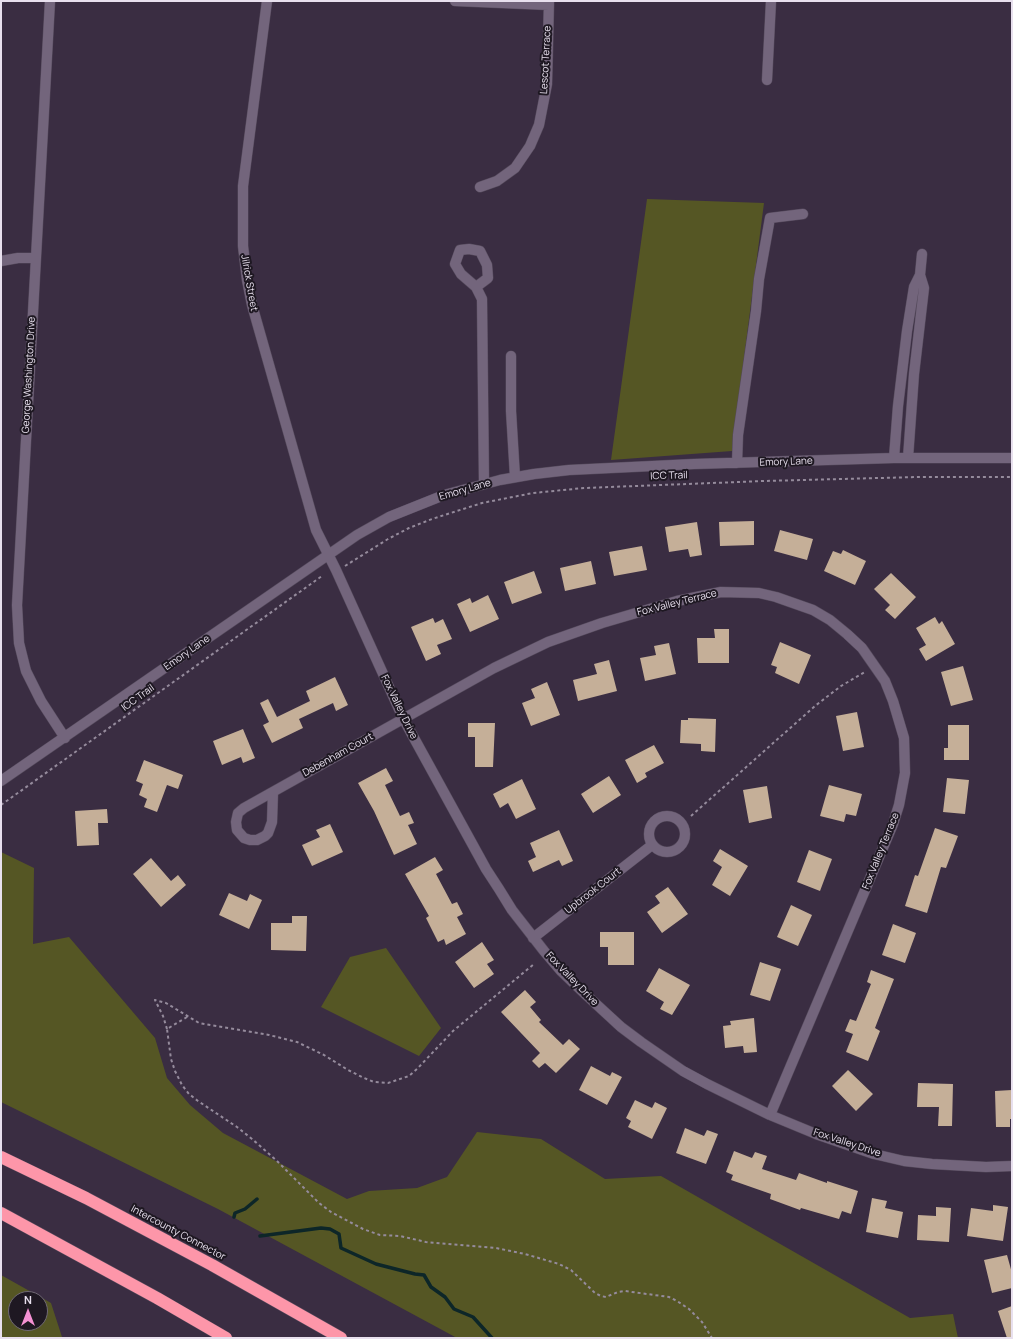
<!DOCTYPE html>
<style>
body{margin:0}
#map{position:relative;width:1013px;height:1339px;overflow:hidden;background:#3a2d42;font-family:Manrope,sans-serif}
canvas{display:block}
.frame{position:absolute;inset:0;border:2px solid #e8e0ee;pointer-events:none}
.north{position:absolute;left:8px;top:1291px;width:40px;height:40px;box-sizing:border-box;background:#1e1822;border:1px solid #6f6874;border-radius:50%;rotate:0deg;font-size:11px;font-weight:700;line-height:16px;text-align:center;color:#e8e0ee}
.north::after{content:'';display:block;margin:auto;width:14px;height:18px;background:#f491d3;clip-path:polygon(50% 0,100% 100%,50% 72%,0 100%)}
</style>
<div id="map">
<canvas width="1013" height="1339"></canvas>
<div class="frame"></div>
<div class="north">N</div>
</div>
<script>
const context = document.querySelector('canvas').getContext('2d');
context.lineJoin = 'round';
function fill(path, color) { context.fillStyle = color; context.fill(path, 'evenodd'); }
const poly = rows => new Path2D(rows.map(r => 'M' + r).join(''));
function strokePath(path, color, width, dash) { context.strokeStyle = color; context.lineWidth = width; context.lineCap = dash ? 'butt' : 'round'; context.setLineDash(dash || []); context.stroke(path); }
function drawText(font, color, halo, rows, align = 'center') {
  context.font = font + ' Manrope,sans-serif'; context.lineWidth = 4; context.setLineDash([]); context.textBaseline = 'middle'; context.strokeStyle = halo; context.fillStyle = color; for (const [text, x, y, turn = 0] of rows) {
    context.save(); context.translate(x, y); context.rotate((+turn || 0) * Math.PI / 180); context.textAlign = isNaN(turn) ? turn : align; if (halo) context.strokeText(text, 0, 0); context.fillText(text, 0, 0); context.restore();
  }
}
fill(poly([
 [647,199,764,203,732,451,611,460],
 [1,852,34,868,33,944,69,937,155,1038,167,1078,190,1105,223,1133,347,1199,369,1191,417,1188,447,1177,477,1132,541,1139,605,1179,661,1176,910,1318,953,1314,958,1338,457,1338,218,1209,1,1102],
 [386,948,441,1028,419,1056,321,1007,350,957],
 [1,1275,51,1303,62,1337,61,1338,1,1338],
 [16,1299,40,1299,40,1323,16,1323]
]), '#555624');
strokePath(poly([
 [234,1217,235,1213,245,1209,257,1199],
 [260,1236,321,1228,330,1229,339,1234,341,1248,376,1264,415,1274,424,1275,431,1287,445,1297,454,1309,473,1317,492,1338]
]), '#0d2628', 3.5);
fill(poly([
 [754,521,754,545,720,546,719,522],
 [697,522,702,555,690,557,688,549,669,552,665,527],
 [780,530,813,539,807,560,774,551],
 [642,546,647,570,614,576,609,552],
 [843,550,866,561,855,585,824,571,833,551,841,554],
 [591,561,596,584,565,591,560,568],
 [534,571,542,593,512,604,504,582],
 [891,573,916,597,895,619,885,610,890,605,874,589],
 [488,595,499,619,470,632,457,604,470,598,472,603],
 [935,617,939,624,942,621,955,644,926,661,919,649,926,645,916,628],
 [433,618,435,623,443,619,452,639,437,645,441,654,426,661,411,627],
 [714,629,729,629,729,663,698,663,697,638,715,638],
 [780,642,811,655,799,684,775,673,777,667,771,665],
 [669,643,676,674,645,681,640,658,656,655,654,646],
 [609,660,617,691,578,701,573,680,597,674,594,664],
 [963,666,973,700,951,706,941,672],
 [335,677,348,705,336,711,333,703,299,719,303,728,272,743,263,725,269,722,260,703,268,699,277,717,310,701,306,691],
 [547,682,560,715,531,726,522,703,535,698,531,689],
 [857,712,864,747,843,751,836,716],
 [688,718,716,719,715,752,701,751,701,744,680,743,681,720,688,720],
 [468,723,495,723,493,767,475,767,475,737,468,737],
 [948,725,969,725,969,760,944,760,944,748,948,748],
 [243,729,255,758,243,763,241,757,222,765,213,741],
 [654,745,664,763,645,773,647,777,637,783,625,760],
 [144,760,183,775,178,789,167,785,157,812,144,807,147,799,139,795,143,784,136,781],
 [386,768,393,781,385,785,400,816,409,812,414,823,408,825,417,844,394,855,374,811,358,783],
 [609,776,621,795,593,813,581,794],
 [947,778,969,780,965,814,943,812],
 [522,779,536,809,516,819,508,803,500,808,493,794],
 [829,785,862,794,856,816,846,814,844,822,820,816],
 [767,786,772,818,749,823,743,790],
 [107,809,108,823,98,823,99,845,77,846,75,811],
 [330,824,343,852,312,866,302,845,320,837,316,830],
 [935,828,958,836,946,868,941,867,927,913,905,906,915,875,918,876],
 [559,830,573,861,562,866,559,860,533,872,528,861,536,857,530,843],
 [720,849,748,866,730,896,712,885,722,867,713,861],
 [809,850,832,859,820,891,797,882],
 [435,857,443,870,436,874,452,904,457,902,463,914,457,917,466,934,446,945,444,939,438,942,426,918,429,916,405,874],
 [151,858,171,881,178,875,186,885,161,907,133,874],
 [668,887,688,914,662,933,647,912,660,903,655,896],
 [229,893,247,901,250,894,262,900,249,929,219,915],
 [791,905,812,915,798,946,777,937],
 [292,916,307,916,306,951,271,950,271,923,292,923],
 [893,924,916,933,905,963,882,955],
 [600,932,634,932,634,965,608,965,608,947,600,947],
 [482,942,494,960,487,964,494,974,474,988,455,962],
 [760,962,781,969,770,1001,750,995],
 [659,968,690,985,672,1015,660,1009,664,1002,646,991],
 [871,970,894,979,875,1028,880,1031,868,1061,846,1052,853,1034,845,1031,850,1019,856,1021,871,984,867,982],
 [525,990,536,1002,530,1007,541,1020,539,1022,563,1045,569,1039,580,1049,556,1073,545,1063,539,1068,532,1061,540,1053,501,1012],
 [754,1018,757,1052,744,1053,743,1046,725,1048,723,1026,731,1025,730,1021],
 [591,1066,610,1076,612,1072,622,1077,607,1105,579,1090],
 [848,1070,873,1094,856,1111,832,1086],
 [918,1083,953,1084,952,1126,938,1126,939,1107,917,1107],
 [1012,1090,1012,1119,1010,1119,1010,1127,996,1127,995,1091],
 [635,1100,652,1108,655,1102,667,1108,652,1139,628,1127,631,1121,626,1118],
 [685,1128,704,1136,707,1130,718,1134,706,1164,676,1153],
 [734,1151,752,1158,755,1152,767,1156,762,1169,796,1180,799,1173,827,1183,827,1181,858,1191,851,1214,842,1211,839,1219,801,1208,800,1210,770,1199,771,1194,731,1180,733,1175,726,1172],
 [872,1198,887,1201,885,1208,903,1212,898,1238,866,1232],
 [993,1205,1008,1207,1003,1241,967,1236,971,1208,993,1211],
 [936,1207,951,1208,949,1242,917,1240,918,1215,936,1216],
 [1007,1255,1012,1273,1012,1288,992,1293,984,1260],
 [1012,1306,1012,1338,1007,1338,998,1311]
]), '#c5af98');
const minor = poly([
 [50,1,17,605,19,643,26,671,41,701,65,738],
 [267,1,243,186,243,246,247,280,252,305,316,530,336,570,403,718,486,869,499,889,512,910,544,951,561,971,583,992,621,1027,641,1042,683,1071,707,1084,770,1115,816,1134,874,1154,904,1161,932,1164,986,1167,1012,1166],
 [455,1,549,5],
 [767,80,771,1],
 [480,187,497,181,515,168,530,146,539,125,547,84,549,1],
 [1,261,18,258,36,258],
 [476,287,488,278,487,265,480,251,469,249,460,250,455,264,461,274,476,287,482,299,484,484],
 [511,356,511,411,515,477],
 [894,458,898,406,907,331,914,287,920,275,922,254],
 [908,458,914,374,924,288,920,275],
 [737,463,738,435,756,311,759,279,770,218,803,214],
 [1,781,357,535,389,517,444,495,500,480,534,474,569,470,694,464,894,458,1012,458],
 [273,792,272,822,268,833,265,836,257,840,250,840,244,838,237,830,236,822,238,813,244,808,494,668,548,642,602,623,677,601,721,592,759,593,776,597,813,610,830,620,847,634,862,648,885,681,893,701,904,738,905,773,899,805,893,824,770,1115],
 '649 834a18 18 0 1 1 36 0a18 18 0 1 1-36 0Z',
 [533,938,652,845]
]);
const highway = poly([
 [1,1157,86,1198,212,1265,341,1338],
 [1,1213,157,1298,226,1338]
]);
strokePath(minor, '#554a5c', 11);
strokePath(highway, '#554a5c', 13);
strokePath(poly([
 [345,566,388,539,409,528,432,519,482,503,533,493,584,488,764,481,918,477,1012,477],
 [1,805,322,576],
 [691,816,815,706,841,686,865,672],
 [187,1017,167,1029,171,1059,175,1071,182,1085,189,1094,198,1101,237,1127,252,1139,276,1160,319,1203,331,1212,363,1229,380,1235,400,1236,426,1242,496,1248,525,1254,559,1264,571,1270,595,1293,601,1296,606,1297,618,1292,625,1291,669,1297,677,1301,689,1309,702,1322,712,1338],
 [167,1029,163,1016,155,1000,166,1003,199,1023,269,1035,297,1042,324,1055,348,1070,364,1078,374,1082,388,1083,409,1076,417,1069,453,1031,534,964]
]), '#958b9c', 2, [3, 3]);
strokePath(minor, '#73657c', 10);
strokePath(highway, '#fd96a9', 12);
drawText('10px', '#e8e0ee', '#1e1822', [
 ["Lescot Terrace",546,60,-87],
 ["Jilrick Street",249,283,80],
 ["George Washington Drive",29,375,-87],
 ["Emory Lane",786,462,-2],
 ["ICC Trail",669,476,-2],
 ["Emory Lane",465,490,-16],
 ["Fox Valley Terrace",677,603,-14],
 ["Emory Lane",187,653,-35],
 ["ICC Trail",138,698,-36],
 ["Fox Valley Drive",399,707,64],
 ["Debenham Court",338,755,-29],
 ["Fox Valley Terrace",881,851,-68],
 ["Upbrook Court",593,891,-38],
 ["Fox Valley Drive",572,979,46],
 ["Fox Valley Drive",847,1143,18],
 ["Intercounty Connector",178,1233,28]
]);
</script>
